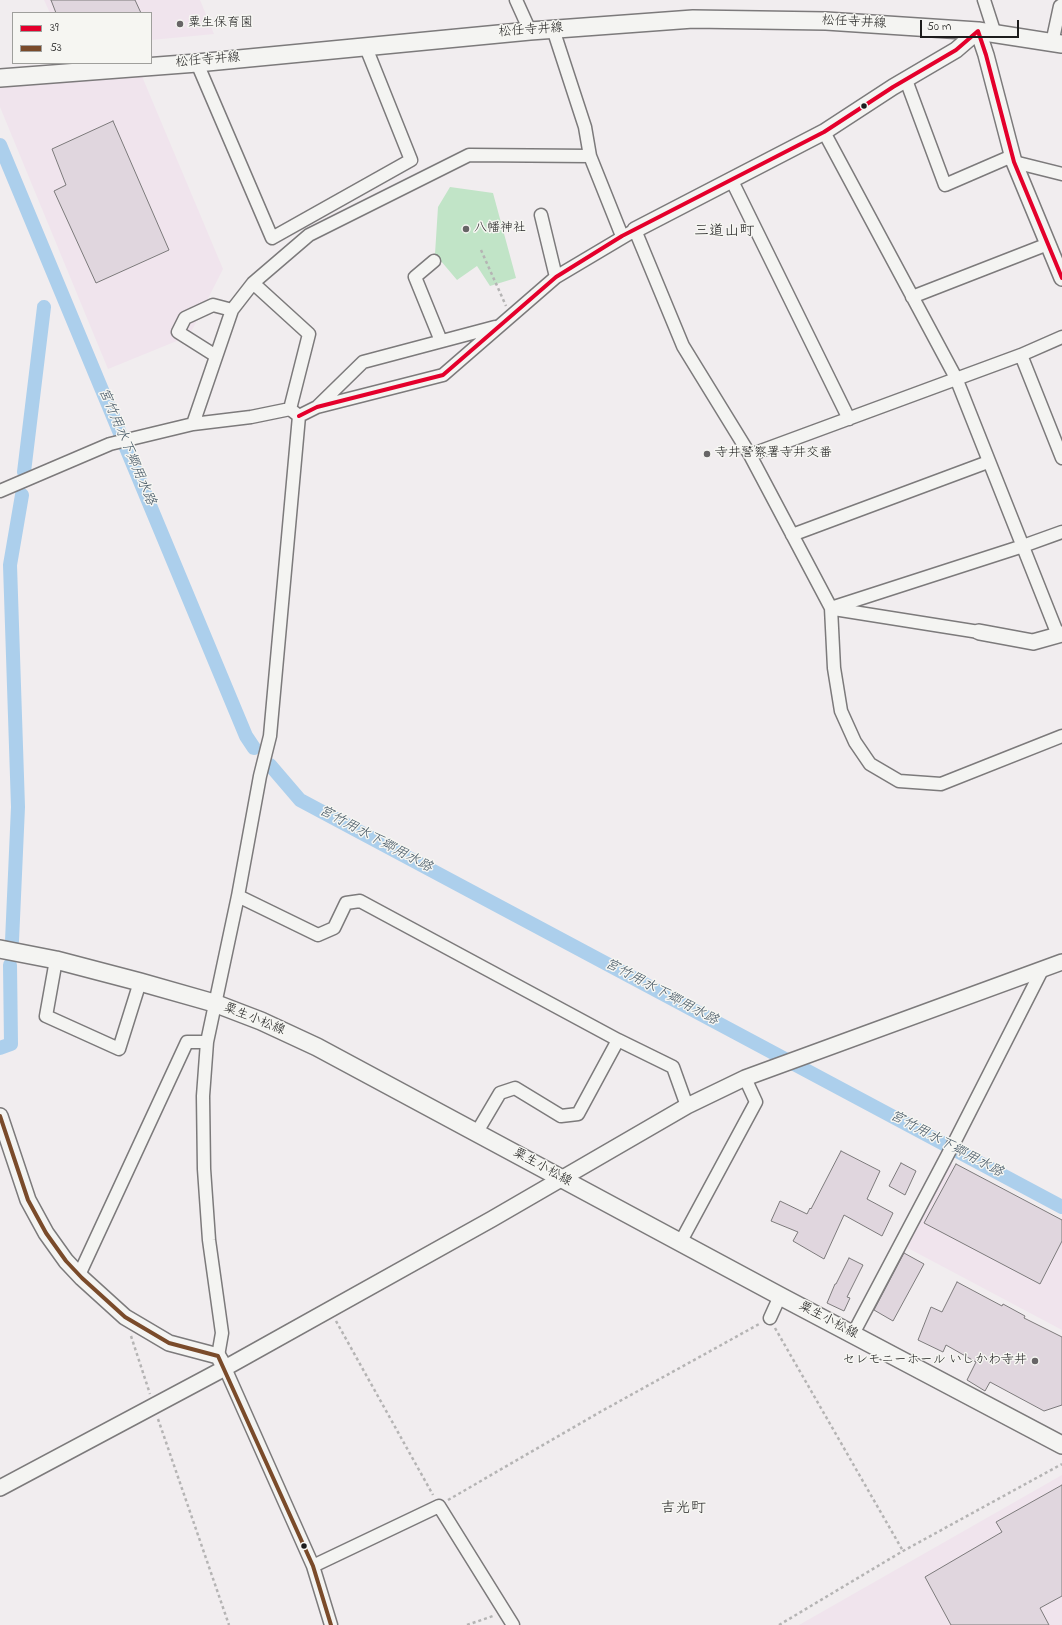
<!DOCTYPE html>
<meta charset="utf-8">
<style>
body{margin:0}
#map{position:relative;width:1062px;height:1625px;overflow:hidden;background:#f1edef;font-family:"Indie Flower",sans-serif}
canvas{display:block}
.legend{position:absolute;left:12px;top:12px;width:140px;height:52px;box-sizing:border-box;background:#f6f6f2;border:1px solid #9f9f9c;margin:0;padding:5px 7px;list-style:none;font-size:12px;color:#1c1c1c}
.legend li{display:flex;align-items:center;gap:8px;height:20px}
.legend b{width:20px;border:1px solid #9f9f9c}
.scale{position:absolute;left:920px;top:20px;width:99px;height:18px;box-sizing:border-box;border:2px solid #1c1c1c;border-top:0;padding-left:5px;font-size:12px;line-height:14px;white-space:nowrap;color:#1c1c1c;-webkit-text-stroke:3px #f6f6f2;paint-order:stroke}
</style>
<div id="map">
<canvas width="1062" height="1625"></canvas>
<ul class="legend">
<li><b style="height:5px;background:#e4002b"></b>39</li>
<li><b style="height:5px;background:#7a4b2a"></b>53</li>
</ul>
<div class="scale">50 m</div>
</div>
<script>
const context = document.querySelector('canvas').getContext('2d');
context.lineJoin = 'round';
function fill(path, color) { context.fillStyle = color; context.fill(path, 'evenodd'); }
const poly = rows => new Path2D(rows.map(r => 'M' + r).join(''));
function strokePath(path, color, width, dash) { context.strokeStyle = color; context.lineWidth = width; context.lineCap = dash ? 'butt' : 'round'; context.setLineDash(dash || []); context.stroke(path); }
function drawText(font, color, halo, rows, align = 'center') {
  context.font = font + ' "Indie Flower","Klee One",sans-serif'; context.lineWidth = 3; context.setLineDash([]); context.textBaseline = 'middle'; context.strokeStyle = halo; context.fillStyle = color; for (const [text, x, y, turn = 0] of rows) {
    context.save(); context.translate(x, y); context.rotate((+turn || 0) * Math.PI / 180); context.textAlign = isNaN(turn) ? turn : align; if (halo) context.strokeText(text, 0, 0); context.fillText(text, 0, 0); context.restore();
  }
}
fill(poly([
 [44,0,200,0,214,34,151,40,151,13,50,13],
 [141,74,223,269,189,336,108,369,0,107,0,87],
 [946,1161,1062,1223,1062,1330,904,1246],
 [1062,1475,1062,1625,799,1625]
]), '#f0e4ed');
fill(poly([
 [450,187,493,193,516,278,490,286,477,266,457,280,435,254,438,207]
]), '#c1e4c7');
strokePath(poly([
 [0,145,246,736,254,748],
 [24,472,44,307],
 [270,765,300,800,1062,1207],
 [12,941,18,807,10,565,22,495],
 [0,1048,11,1044,10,965]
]), '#accfec', 14);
const building = poly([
 [51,0,135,0,141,13,56,13,51,0],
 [113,121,169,250,96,283,54,191,66,185,52,149,113,121],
 [841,1151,880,1171,867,1199,893,1213,882,1236,844,1215,824,1259,793,1241,798,1232,771,1221,780,1201,807,1214,810,1208,811,1209,841,1151],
 [901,1163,916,1171,905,1195,889,1186,901,1163],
 [956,1164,1062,1220,1062,1241,1040,1284,924,1223,956,1164],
 [904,1253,924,1264,893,1321,874,1310,904,1253],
 [849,1258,863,1265,847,1297,850,1298,844,1311,827,1303,835,1284,836,1284,849,1258],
 [957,1282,1002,1306,1003,1304,1025,1316,1024,1318,1062,1337,1062,1405,1044,1411,990,1382,985,1391,967,1380,976,1362,946,1345,943,1352,918,1340,931,1307,942,1312,957,1282],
 [1062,1485,1062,1596,1040,1608,1049,1625,951,1625,925,1577,1002,1532,996,1522,1062,1485]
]);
fill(building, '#e0d6de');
strokePath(building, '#7c7a7b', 1);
const minor = poly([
 [516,0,530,31],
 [984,0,995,34],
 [553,29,585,127,590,156,622,236],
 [1052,43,1060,6,1062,5],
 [197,63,272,238,411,160,365,45],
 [906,80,945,185,1012,156],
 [824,132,956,378,1058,635],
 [1014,162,1062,174],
 [731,179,849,419],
 [541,215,556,277],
 [434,261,415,277,441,341],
 [253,283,309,334,290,409],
 [912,297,1048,244],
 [1021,355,1062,458],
 [216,356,178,332,185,318,213,305,232,310],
 [318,406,363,362,495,327],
 [299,416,317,407,443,375,556,277,635,230,683,346,750,455,831,608,834,668,841,711,855,742,870,764,899,781,941,784,1062,736],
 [193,424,232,310,253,283,309,235,469,155,590,156],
 [750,455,1021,355,1062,337],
 [0,491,110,444,193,424,251,417,290,409,299,416],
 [792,535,988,462],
 [831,608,1023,546,1062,532],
 [834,609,979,632],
 [238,896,318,935,334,928,346,903,360,901,618,1040,673,1067,687,1106],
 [56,960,46,1016,119,1049,140,982],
 [477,1132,500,1093,515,1088,561,1116,578,1114,618,1040],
 [680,1243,756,1102,745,1078],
 [79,1275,187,1042,207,1042],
 [770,1318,780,1296],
 [853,1334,956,1139,1042,970],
 [218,1356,222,1333,209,1240,204,1169,203,1096,207,1042,238,896,260,776,270,736,299,416],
 [225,1368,313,1566,331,1625],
 [313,1566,439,1506,513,1625]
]);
const tertiary = poly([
 [635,230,824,132,893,87,956,50,978,31,986,55,1014,162,1062,278],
 [979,632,1033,642,1062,634],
 [0,1116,28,1200,46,1233,66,1261,82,1278,125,1317,169,1343,218,1356,225,1368],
 [0,1488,225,1368,492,1219,687,1106,745,1078,1062,962]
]);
const secondary = poly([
 [0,78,197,63,530,31,693,19,826,21,978,31,1062,44],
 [0,949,56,960,140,982,214,1003,261,1021,317,1047,780,1296,1062,1445]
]);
strokePath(minor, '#7c7a7b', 15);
strokePath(tertiary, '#7c7a7b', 18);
strokePath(secondary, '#7c7a7b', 20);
strokePath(poly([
 [481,250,506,306],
 [336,1321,433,1495],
 [775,1328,903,1551],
 [131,1336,150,1394],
 [158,1419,229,1625],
 [448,1500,600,1412,761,1323],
 [467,1625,493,1616],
 [779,1625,903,1551,1062,1464]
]), '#b5b4b4', 2.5, [3, 3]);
strokePath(minor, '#f4f4f2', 12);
strokePath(tertiary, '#f4f4f2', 15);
strokePath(secondary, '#f4f4f2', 17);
strokePath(poly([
 [299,416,317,407,443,375,556,277,622,236,824,132,893,87,956,50,978,31,986,55,1014,162,1062,278]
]), '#e4002b', 4);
strokePath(poly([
 [0,1116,28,1200,46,1233,66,1261,82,1278,125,1317,169,1343,218,1356,313,1566,331,1625]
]), '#7a4b2a', 4);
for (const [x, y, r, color] of [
 [180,24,4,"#676566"],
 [864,106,3.5,"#1c1c1c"],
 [466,229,4,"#676566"],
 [707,454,4,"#676566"],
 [1035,1361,4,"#676566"],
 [304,1546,3.5,"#1c1c1c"]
]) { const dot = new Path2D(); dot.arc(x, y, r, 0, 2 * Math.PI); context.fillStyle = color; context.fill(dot); strokePath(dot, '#f6f6f2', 1.5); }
drawText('13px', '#1c1c1c', '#f6f6f2', [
 ["松任寺井線",854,23,3],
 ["松任寺井線",531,31,-4],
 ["松任寺井線",208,61,-5],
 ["粟生小松線",254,1020,22],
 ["粟生小松線",542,1168,29],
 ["粟生小松線",828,1321,28]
]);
drawText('13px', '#1c1c1c', '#f6f6f2', [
 ["粟生保育園",188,24],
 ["八幡神社",474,229],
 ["寺井警察署寺井交番",715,454],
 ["セレモニーホール いしかわ寺井",1027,1361,"right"]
], 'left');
drawText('italic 14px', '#445664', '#f6f6f2', [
 ["宮竹用水下郷用水路",126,447,67],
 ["宮竹用水下郷用水路",375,840,28],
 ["宮竹用水下郷用水路",661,993,28],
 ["宮竹用水下郷用水路",946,1145,28]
]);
drawText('15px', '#1c1c1c', '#f6f6f2', [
 ["三道山町",724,233],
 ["吉光町",683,1510]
]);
</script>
